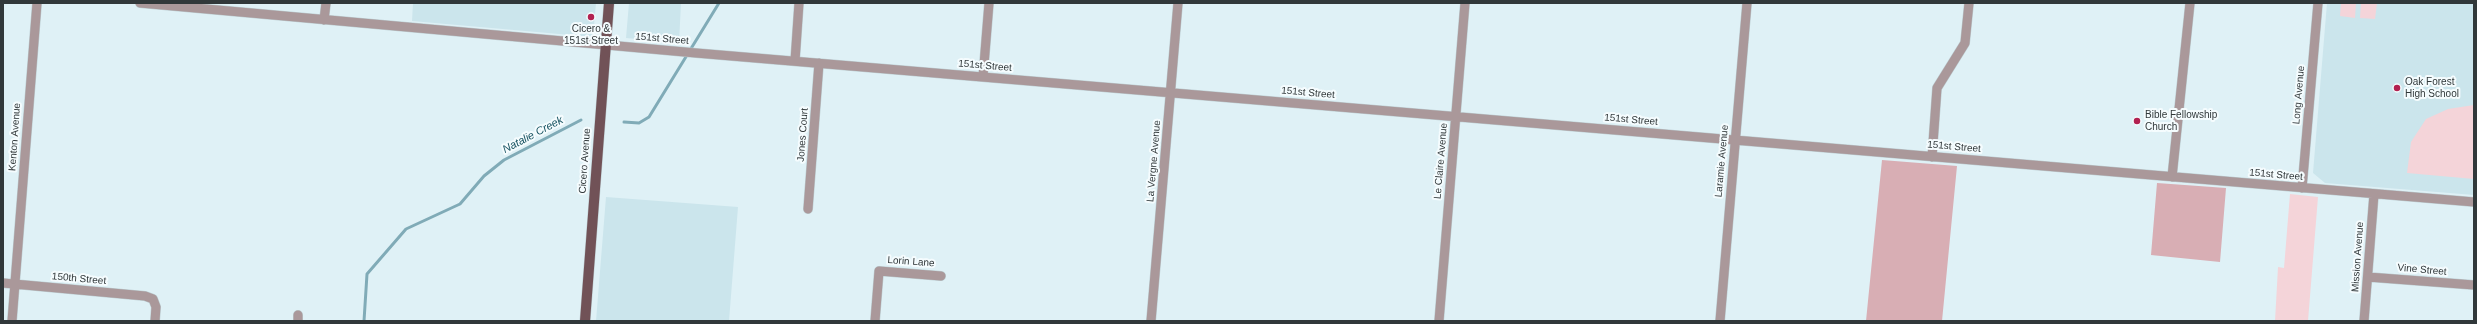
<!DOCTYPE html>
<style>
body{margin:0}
#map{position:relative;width:2477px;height:324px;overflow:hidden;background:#dff1f6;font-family:Arial,sans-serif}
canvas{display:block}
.frame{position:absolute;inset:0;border:4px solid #31383a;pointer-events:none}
</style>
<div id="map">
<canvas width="2477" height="324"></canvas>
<div class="frame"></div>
</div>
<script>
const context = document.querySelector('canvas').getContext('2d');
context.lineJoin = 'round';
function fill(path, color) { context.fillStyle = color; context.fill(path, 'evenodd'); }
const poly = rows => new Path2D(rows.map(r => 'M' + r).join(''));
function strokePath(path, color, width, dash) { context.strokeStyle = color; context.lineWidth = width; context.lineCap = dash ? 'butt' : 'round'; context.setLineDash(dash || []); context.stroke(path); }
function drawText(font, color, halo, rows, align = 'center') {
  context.font = font + ' Arial,sans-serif'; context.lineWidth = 4; context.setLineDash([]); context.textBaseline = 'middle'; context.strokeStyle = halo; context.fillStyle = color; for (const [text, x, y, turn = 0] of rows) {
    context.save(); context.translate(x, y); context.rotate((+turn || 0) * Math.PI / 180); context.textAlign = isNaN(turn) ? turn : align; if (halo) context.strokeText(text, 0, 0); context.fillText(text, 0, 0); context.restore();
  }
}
fill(poly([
 [413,3,596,3,593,37,412,21],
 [629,3,681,3,679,43,626,38],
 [2327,3,2474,3,2474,195,2325,183,2313,173],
 [606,197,738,207,729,321,596,321]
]), '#cbe5ec');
fill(poly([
 [2341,3,2356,3,2355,18,2340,16],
 [2361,3,2377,3,2375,19,2360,18],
 [2474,105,2474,179,2407,173,2411,142,2426,119,2448,109],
 [2290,194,2318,197,2308,321,2275,321,2278,267,2284,268]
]), '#f4d4d9');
fill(poly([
 [1882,160,1957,166,1942,321,1866,321],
 [2157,183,2226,188,2220,262,2151,255]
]), '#d8aeb4');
strokePath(poly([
 [624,122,639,123,649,117,719,3],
 [364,321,367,274,406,229,460,204,484,176,504,160,581,120]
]), '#80abb7', 3);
const minor = poly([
 [140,3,696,53,2474,202],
 [324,20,326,3],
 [795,61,799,3],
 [983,77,989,3],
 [1932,157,1937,88,1965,43,1969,3],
 [2172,177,2190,3],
 [2302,188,2318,3],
 [808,209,819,63],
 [2368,277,2474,285],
 [3,283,145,296,153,299,156,307,155,321],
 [12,321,37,3],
 [298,321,298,315],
 [875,321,879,271,941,276],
 [1151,321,1178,3],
 [1439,321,1465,3],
 [1720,321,1747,3],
 [2364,321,2374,194]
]);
const major = poly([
 [585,321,609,3]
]);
strokePath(minor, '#bcccd0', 10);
strokePath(major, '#bcccd0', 11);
strokePath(minor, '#aa989a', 9);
strokePath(major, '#715257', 10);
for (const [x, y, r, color] of [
 [591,17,4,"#b22150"],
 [2397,88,4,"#b22150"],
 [2137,121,4,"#b22150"]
]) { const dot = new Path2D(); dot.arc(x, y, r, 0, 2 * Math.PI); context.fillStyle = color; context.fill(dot); strokePath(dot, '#f5fcfe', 1.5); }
drawText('10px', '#31383a', '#f5fcfe', [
 ["Cicero &",591,29,"center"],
 ["151st Street",591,41,"center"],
 ["Oak Forest",2405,82],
 ["High School",2405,94],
 ["Bible Fellowship",2145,115],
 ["Church",2145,127]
], 'left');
drawText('10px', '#31383a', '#f5fcfe', [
 ["151st Street",662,39,5],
 ["151st Street",985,66,5],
 ["151st Street",1308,93,5],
 ["Long Avenue",2299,95,-85],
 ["151st Street",1631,120,5],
 ["Jones Court",803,135,-86],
 ["Kenton Avenue",15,137,-86],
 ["151st Street",1954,147,5],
 ["Cicero Avenue",585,161,-86],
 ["La Vergne Avenue",1154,161,-85],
 ["Le Claire Avenue",1441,161,-85],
 ["Laramie Avenue",1722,161,-85],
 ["151st Street",2276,175,5],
 ["Mission Avenue",2358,257,-86],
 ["Lorin Lane",911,262,4],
 ["Vine Street",2422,270,5],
 ["150th Street",79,279,5]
]);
drawText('italic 11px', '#1a5563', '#f5fcfe', [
 ["Natalie Creek",533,135,-28]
]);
</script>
